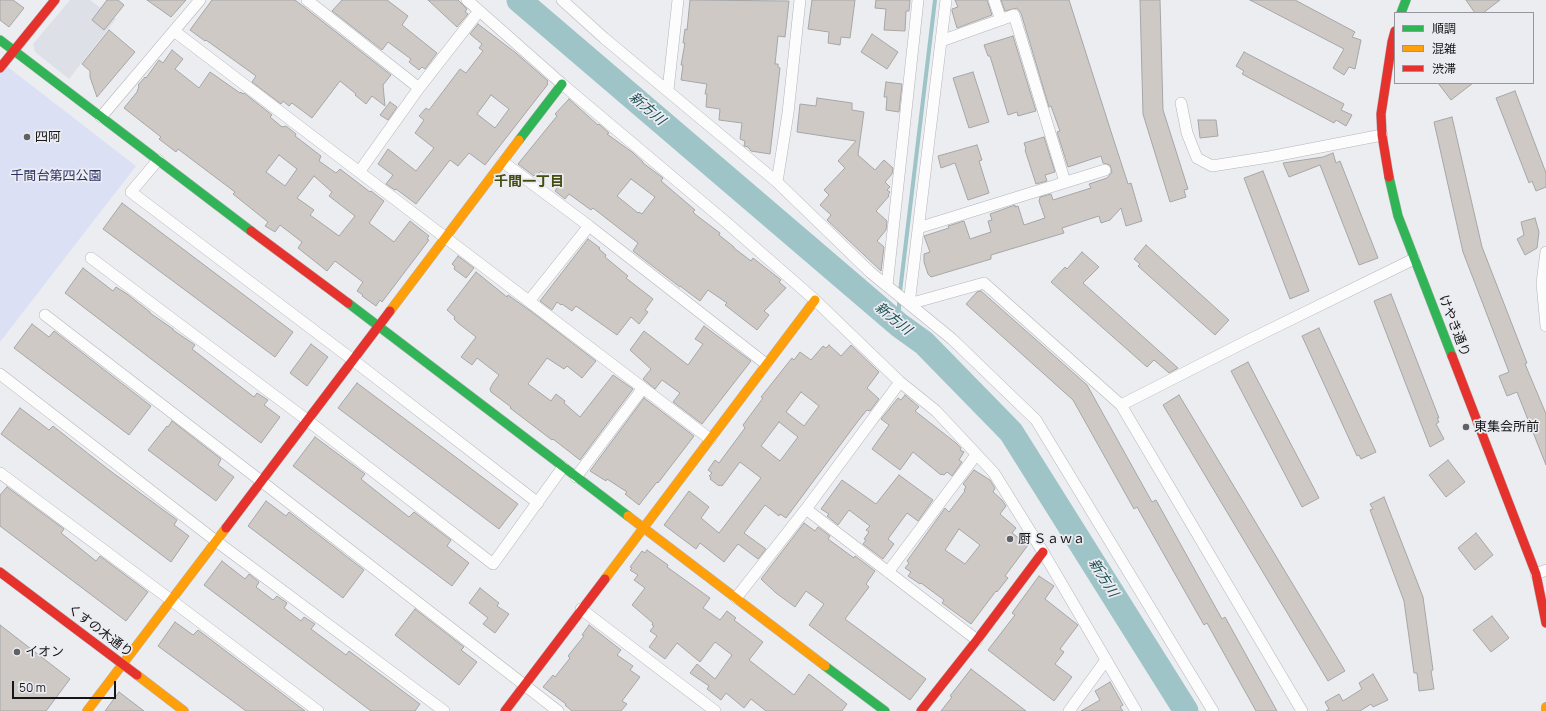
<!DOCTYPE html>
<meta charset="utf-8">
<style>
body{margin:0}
#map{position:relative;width:1546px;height:711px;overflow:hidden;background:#ecedf1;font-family:Manrope,"Noto Sans JP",sans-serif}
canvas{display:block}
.legend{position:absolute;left:1394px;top:12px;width:140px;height:72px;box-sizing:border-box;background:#ebecf2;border:1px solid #96969b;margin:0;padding:5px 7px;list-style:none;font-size:12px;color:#161618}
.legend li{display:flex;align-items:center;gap:8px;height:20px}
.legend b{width:20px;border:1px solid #96969b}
.scale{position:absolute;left:12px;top:681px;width:104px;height:18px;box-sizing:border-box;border:2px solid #161618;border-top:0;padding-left:5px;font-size:12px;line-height:14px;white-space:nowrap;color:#161618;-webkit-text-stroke:3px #ebecf2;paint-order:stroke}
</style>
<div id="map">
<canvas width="1546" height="711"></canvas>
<ul class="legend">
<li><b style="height:5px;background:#30b455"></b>順調</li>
<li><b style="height:5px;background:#ff9f0a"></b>混雑</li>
<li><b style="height:5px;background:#e5322d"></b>渋滞</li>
</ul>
<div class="scale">50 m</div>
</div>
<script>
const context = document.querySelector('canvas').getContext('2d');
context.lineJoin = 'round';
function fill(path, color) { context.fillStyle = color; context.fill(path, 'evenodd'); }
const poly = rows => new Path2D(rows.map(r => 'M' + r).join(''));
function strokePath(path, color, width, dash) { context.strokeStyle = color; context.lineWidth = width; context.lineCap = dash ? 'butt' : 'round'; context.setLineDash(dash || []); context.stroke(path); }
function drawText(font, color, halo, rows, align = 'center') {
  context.font = font + ' Manrope,"Noto Sans JP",sans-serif'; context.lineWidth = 3.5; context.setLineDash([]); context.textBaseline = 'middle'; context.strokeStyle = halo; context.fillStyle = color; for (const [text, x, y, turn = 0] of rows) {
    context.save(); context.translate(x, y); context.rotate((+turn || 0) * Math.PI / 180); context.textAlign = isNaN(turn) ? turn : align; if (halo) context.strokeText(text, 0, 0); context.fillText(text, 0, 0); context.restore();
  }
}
fill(poly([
 [70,0,90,0,116,19,69,79,35,52,33,44]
]), '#dee0e8');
fill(poly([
 [0,61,136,166,0,342]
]), '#dce0f5');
strokePath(poly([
 [899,325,899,300,935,0]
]), '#9ec4c8', 4);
strokePath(poly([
 [519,0,899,325,924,343,1011,432,1186,711]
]), '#9ec4c8', 25);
const building = poly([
 [0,0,13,0,24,8,9,27,0,20,0,0],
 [107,0,118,0,124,5,104,30,92,20,107,0],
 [147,0,186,0,171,17,147,0],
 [212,0,295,0,391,75,383,85,385,106,372,96,366,104,355,95,356,94,340,81,312,118,292,103,289,106,283,101,281,104,252,82,256,76,206,40,205,41,190,30,212,0],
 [342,0,387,0,408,16,402,25,437,53,425,69,422,67,419,70,409,62,411,59,388,42,382,50,332,11,342,0],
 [428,0,458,0,467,9,465,12,468,14,457,27,428,0],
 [690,0,789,1,785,37,778,36,775,64,778,64,778,67,780,68,770,154,751,151,748,147,744,146,745,141,740,139,742,123,719,120,720,109,706,107,707,94,705,94,707,84,681,80,683,65,681,65,685,43,683,43,685,29,687,30,690,0],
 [812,0,855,0,850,38,841,37,840,45,828,43,829,32,808,29,812,0],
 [876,0,910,0,909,11,906,11,905,31,884,30,886,9,875,8,876,0],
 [955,0,987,0,992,15,957,28,952,11,952,9,958,7,955,0],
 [1001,0,1069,0,1114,141,1128,184,1131,183,1142,221,1126,226,1121,208,1110,220,1101,223,1099,216,1062,228,1064,233,991,255,991,259,931,277,928,274,924,262,924,254,930,252,924,236,949,228,948,226,964,221,970,239,991,232,988,221,992,220,990,214,1015,205,1015,207,1018,206,1024,225,1045,218,1039,201,1040,197,1051,194,1053,200,1091,188,1089,184,1107,178,1112,172,1110,165,1103,163,1101,156,1068,167,1057,132,1060,131,1051,106,1049,107,1021,13,1017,8,1005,11,1001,0],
 [1140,0,1160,0,1163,110,1188,189,1184,190,1186,197,1170,202,1143,114,1140,0],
 [1250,0,1295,0,1355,32,1352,37,1361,40,1355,69,1349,67,1344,75,1333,68,1344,49,1250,0],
 [1466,0,1500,0,1483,13,1475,13,1466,0],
 [478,24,516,53,548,81,547,83,548,84,485,165,469,153,458,166,450,160,416,204,396,189,395,190,386,184,393,175,378,164,388,149,416,171,434,148,415,133,424,120,419,116,426,108,429,110,460,69,466,73,483,51,479,48,482,44,470,34,478,24],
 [491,95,509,109,495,128,477,114,491,95],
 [109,30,135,52,97,97,90,77,90,71,82,64,109,30],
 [872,34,898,52,887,69,861,52,872,34],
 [1013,36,1036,111,1018,116,1017,112,1008,115,990,56,988,56,984,45,1013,36],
 [172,50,183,59,175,69,199,88,210,72,240,93,241,92,243,94,244,93,272,115,270,117,282,127,286,126,296,134,295,136,321,156,319,161,336,173,340,169,370,192,371,191,384,201,369,223,394,242,410,221,429,236,427,239,429,240,382,302,380,300,376,306,362,296,363,295,357,291,363,282,335,261,327,271,298,248,302,242,280,225,275,232,265,226,268,222,233,194,235,192,178,149,176,152,159,139,161,137,124,108,137,92,139,86,138,85,145,77,146,78,159,60,163,63,172,50],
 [279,155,297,169,285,186,266,172,279,155],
 [314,176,332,192,329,196,355,216,339,236,310,215,314,210,297,198,314,176],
 [1244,52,1344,104,1341,110,1352,115,1346,126,1336,120,1334,123,1242,74,1244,71,1236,66,1244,52],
 [973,72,989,122,969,128,953,78,973,72],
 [886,82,902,84,899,112,886,110,887,97,884,97,886,82],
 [1438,83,1473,83,1451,100,1438,83],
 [1515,91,1546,173,1546,187,1536,191,1532,181,1529,183,1496,98,1515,91],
 [817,98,852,103,852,110,864,112,858,155,875,170,884,160,893,168,892,174,885,182,890,187,887,190,890,192,888,195,889,196,876,211,887,221,886,230,877,241,884,247,881,271,827,220,831,215,820,205,829,195,824,190,845,168,838,161,856,141,797,132,800,104,816,106,817,98],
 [569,99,598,125,599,124,609,133,607,134,632,152,643,162,643,163,663,178,661,181,695,210,693,212,696,215,720,233,719,235,734,247,734,248,751,261,753,258,781,280,779,282,786,288,764,311,769,315,757,330,725,305,727,303,708,290,700,301,680,286,680,287,633,251,638,243,593,208,591,210,569,194,565,199,555,191,559,185,541,171,536,177,535,175,534,176,518,164,557,116,555,114,569,99],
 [631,179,655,197,642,214,639,212,638,213,617,196,631,179],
 [390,102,397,107,388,120,380,115,390,102],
 [1452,117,1482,247,1527,363,1525,364,1546,414,1546,465,1517,392,1507,396,1499,376,1509,372,1463,252,1434,122,1452,117],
 [1198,120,1216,120,1218,136,1200,138,1198,120],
 [1044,137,1055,172,1045,175,1047,181,1036,184,1025,150,1026,149,1024,143,1044,137],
 [977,145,982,160,979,161,989,193,968,200,955,163,941,168,938,156,977,145],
 [1333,153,1336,163,1340,161,1378,258,1359,265,1320,165,1289,177,1283,163,1323,157,1333,153],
 [1263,171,1309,291,1290,299,1244,178,1263,171],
 [122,203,293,332,275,357,103,229,122,203],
 [1535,218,1539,232,1537,248,1525,255,1517,239,1524,235,1521,222,1535,218],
 [588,239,600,248,599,249,606,255,605,257,628,276,626,278,653,299,645,310,648,312,639,324,631,317,617,335,576,306,572,311,562,304,561,305,557,302,552,310,540,301,588,239],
 [1146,245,1229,320,1215,335,1138,266,1140,264,1134,259,1146,245],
 [1082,252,1099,267,1083,283,1178,368,1169,373,1154,360,1147,367,1051,282,1065,267,1067,269,1082,252],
 [458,256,474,268,466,278,454,269,455,267,452,264,458,256],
 [83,268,113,291,116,287,127,294,150,312,150,313,173,329,173,330,195,345,192,349,254,397,257,393,268,400,264,405,280,417,261,443,65,293,83,268],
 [476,272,507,297,508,295,532,312,596,361,582,378,567,366,564,369,547,358,528,384,551,401,556,394,565,401,564,403,580,417,613,375,633,389,580,460,553,439,552,440,510,408,511,407,491,392,490,389,493,383,499,375,477,358,472,365,461,357,476,337,458,323,454,319,455,317,447,310,476,272],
 [981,291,1087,385,1152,502,1156,500,1222,619,1225,617,1277,711,1256,711,1207,623,1204,625,1137,507,1134,509,1073,400,966,304,977,292,981,291],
 [1391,294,1439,418,1437,418,1439,422,1436,424,1444,439,1430,447,1374,301,1391,294],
 [32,324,49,337,54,331,151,406,129,435,14,348,32,324],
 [704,326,751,361,702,424,673,402,680,393,662,380,655,389,643,379,651,369,630,350,644,331,688,365,703,344,695,339,704,326],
 [1319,328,1376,452,1361,459,1359,455,1357,456,1302,336,1319,328],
 [311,344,328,357,307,386,290,373,311,344],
 [829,345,841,356,851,345,879,372,867,388,879,399,870,411,867,410,858,421,786,518,780,514,779,516,765,505,744,533,766,549,758,559,738,544,724,562,700,543,696,549,664,525,689,491,709,507,701,518,719,533,761,478,740,462,722,486,720,485,719,486,710,479,711,477,709,476,712,473,708,470,715,460,719,463,745,428,743,425,763,398,761,397,792,358,794,360,800,352,811,360,823,346,826,348,829,345],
 [801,392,819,406,804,426,786,412,801,392],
 [779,422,798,437,780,461,761,446,779,422],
 [1248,362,1319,498,1302,507,1231,371,1248,362],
 [357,383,518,504,499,529,338,408,357,383],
 [905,395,919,407,915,411,956,443,961,448,960,450,964,452,959,460,962,462,952,476,947,472,944,475,942,474,941,475,913,452,900,470,872,449,889,425,881,419,898,398,901,400,905,395],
 [1179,395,1345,671,1328,681,1163,405,1179,395],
 [644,398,694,436,658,483,657,482,639,505,625,494,627,492,607,479,606,481,590,471,644,398],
 [20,408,49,430,53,426,109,470,177,520,174,525,189,536,171,562,1,434,20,408],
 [172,421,221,459,218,465,234,477,216,501,148,450,167,426,168,427,172,421],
 [315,437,365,474,361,479,376,491,409,517,414,512,451,540,447,546,469,563,452,586,293,466,315,437],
 [1448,460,1465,482,1446,497,1429,475,1448,460],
 [974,470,990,480,995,488,993,492,1002,500,1006,506,1000,514,1016,528,1012,533,1028,545,1005,576,1008,578,997,592,996,591,971,624,942,603,944,600,921,583,920,584,908,576,911,572,905,568,909,563,907,561,945,508,949,512,965,491,964,490,966,487,963,484,974,470],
 [959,529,980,545,965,564,945,550,959,529],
 [899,475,933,500,918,521,907,513,888,539,894,544,883,559,863,544,866,540,864,539,869,532,866,530,870,526,849,510,838,525,827,516,829,514,821,509,842,480,876,504,899,475],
 [7,487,64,529,61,533,96,561,100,556,148,592,126,621,0,526,0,495,7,487],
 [1384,497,1423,597,1433,670,1431,671,1434,689,1419,691,1417,673,1414,673,1404,601,1370,510,1373,509,1370,504,1384,497],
 [266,501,286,516,289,512,364,570,343,598,248,526,266,501],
 [804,523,815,531,818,527,830,536,828,539,854,558,855,556,875,571,866,584,869,587,845,619,926,679,910,700,809,625,824,604,806,591,795,607,776,593,761,579,804,523],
 [1476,533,1493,555,1475,570,1458,548,1476,533],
 [647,550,668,565,667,567,710,598,703,608,720,620,727,611,736,618,734,620,763,642,749,660,794,695,809,674,847,704,842,711,766,711,751,699,744,708,726,693,721,700,707,689,709,686,690,673,697,664,715,679,732,655,715,642,700,662,677,643,665,659,649,647,657,636,650,631,654,626,652,625,653,623,632,605,645,588,634,580,638,575,630,570,632,568,630,567,642,551,645,553,647,550],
 [222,561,245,579,249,574,259,582,256,587,273,600,277,596,287,603,284,608,301,621,304,617,315,624,311,629,346,655,349,651,420,704,415,711,371,711,204,585,222,561],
 [1039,576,1054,586,1045,599,1078,625,1060,649,1064,652,1055,664,1072,677,1054,701,988,650,1015,615,1012,613,1039,576],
 [480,588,499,603,497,606,509,614,495,633,483,624,488,618,469,603,480,588],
 [415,609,464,647,461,650,477,662,459,685,395,635,415,609],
 [1492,616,1509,638,1491,652,1473,630,1492,616],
 [175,622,193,635,198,630,305,711,246,711,158,646,175,622],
 [0,625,70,679,46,711,0,711,0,625],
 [589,625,621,650,617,655,633,666,630,670,640,677,622,701,627,704,621,711,572,711,565,705,566,704,543,687,553,675,555,677,570,658,568,656,584,636,582,635,589,625],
 [971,669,1026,711,941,711,952,697,950,696,971,669],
 [1373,674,1388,700,1373,707,1371,704,1360,711,1326,711,1329,709,1325,702,1339,694,1343,701,1362,689,1359,683,1373,674],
 [1110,682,1123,705,1120,707,1123,711,1081,711,1100,700,1095,691,1110,682],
 [119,692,144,711,105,711,119,692]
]);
fill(building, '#cfc9c6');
strokePath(building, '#a6a6a7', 1);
const street = poly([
 [307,0,419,88],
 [467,0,562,84,727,223,815,300,900,382,936,411,994,473,1043,552,1136,711],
 [562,0,604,38,777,182,870,272,952,339,1036,420,1213,711],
 [994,0,1001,20],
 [174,31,710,439],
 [941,41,1014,15,1065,182],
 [668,90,678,0],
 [1181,103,1187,133,1197,158,1212,166,1269,157,1382,135],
 [101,117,200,0],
 [158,160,131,192,353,360,538,503],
 [503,162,589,226,766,364],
 [359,172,419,88,479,11],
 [777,182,788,113,800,0],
 [918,228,1105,170],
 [1546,252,1542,283,1546,326],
 [91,258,307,420,493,564,563,467],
 [887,286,918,0],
 [529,301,589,226],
 [909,304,984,283,1121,405,1302,711],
 [909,304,946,0],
 [45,315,261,481,558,711],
 [0,374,216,541,444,711],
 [1121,405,1247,341,1414,259],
 [0,473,171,600,318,711],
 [576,477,643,388],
 [806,509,977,640],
 [888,572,976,455],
 [1536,574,1546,570],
 [736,598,806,509,900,382],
 [581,609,715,711],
 [1069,711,1106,660]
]);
const fast = poly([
 [1401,13,1406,0],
 [0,40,251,231],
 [519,140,562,84],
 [1389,177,1398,216,1452,356],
 [348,303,628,516],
 [825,666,885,711]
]);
const slow = poly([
 [390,311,519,140],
 [628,516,825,666],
 [605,579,815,300],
 [137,675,184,711],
 [1546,707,1546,711],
 [87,711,226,528]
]);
const jam = poly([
 [0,68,55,0],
 [1389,177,1382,135,1381,114,1392,42,1395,31],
 [251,231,348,303],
 [1452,356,1536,574,1546,623],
 [226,528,390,311],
 [0,572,137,675],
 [505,711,605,579],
 [921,711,977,640,1043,552]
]);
strokePath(street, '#b4b5b8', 12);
strokePath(fast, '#b4b5b8', 10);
strokePath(slow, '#b4b5b8', 10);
strokePath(jam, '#b4b5b8', 10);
strokePath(street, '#fcfcfd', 11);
strokePath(fast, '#30b455', 9);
strokePath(slow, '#ff9f0a', 9);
strokePath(jam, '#e5322d', 9);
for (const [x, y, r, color] of [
 [27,137,4,"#616164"],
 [1466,427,4,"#616164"],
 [1010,539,4,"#616164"],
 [17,652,4,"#616164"]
]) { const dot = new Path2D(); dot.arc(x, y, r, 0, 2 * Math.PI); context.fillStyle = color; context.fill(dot); strokePath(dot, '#ebecf2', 1.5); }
drawText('13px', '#161618', '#ebecf2', [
 ["四阿",35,137],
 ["東集会所前",1474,427],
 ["厨 Ｓａｗａ",1018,539],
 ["イオン",25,652]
], 'left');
drawText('13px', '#2c3163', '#ebecf2', [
 ["千間台第四公園",56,176]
]);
drawText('13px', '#161618', '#ebecf2', [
 ["けやき通り",1454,326,69],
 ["くすの木通り",100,631,37]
]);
drawText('italic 14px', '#1c4d50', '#ebecf2', [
 ["新方川",647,109,41],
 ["新方川",893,319,39],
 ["新方川",1103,578,58]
]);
drawText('bold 14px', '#454c12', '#ebecf2', [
 ["千間一丁目",529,182]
]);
</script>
